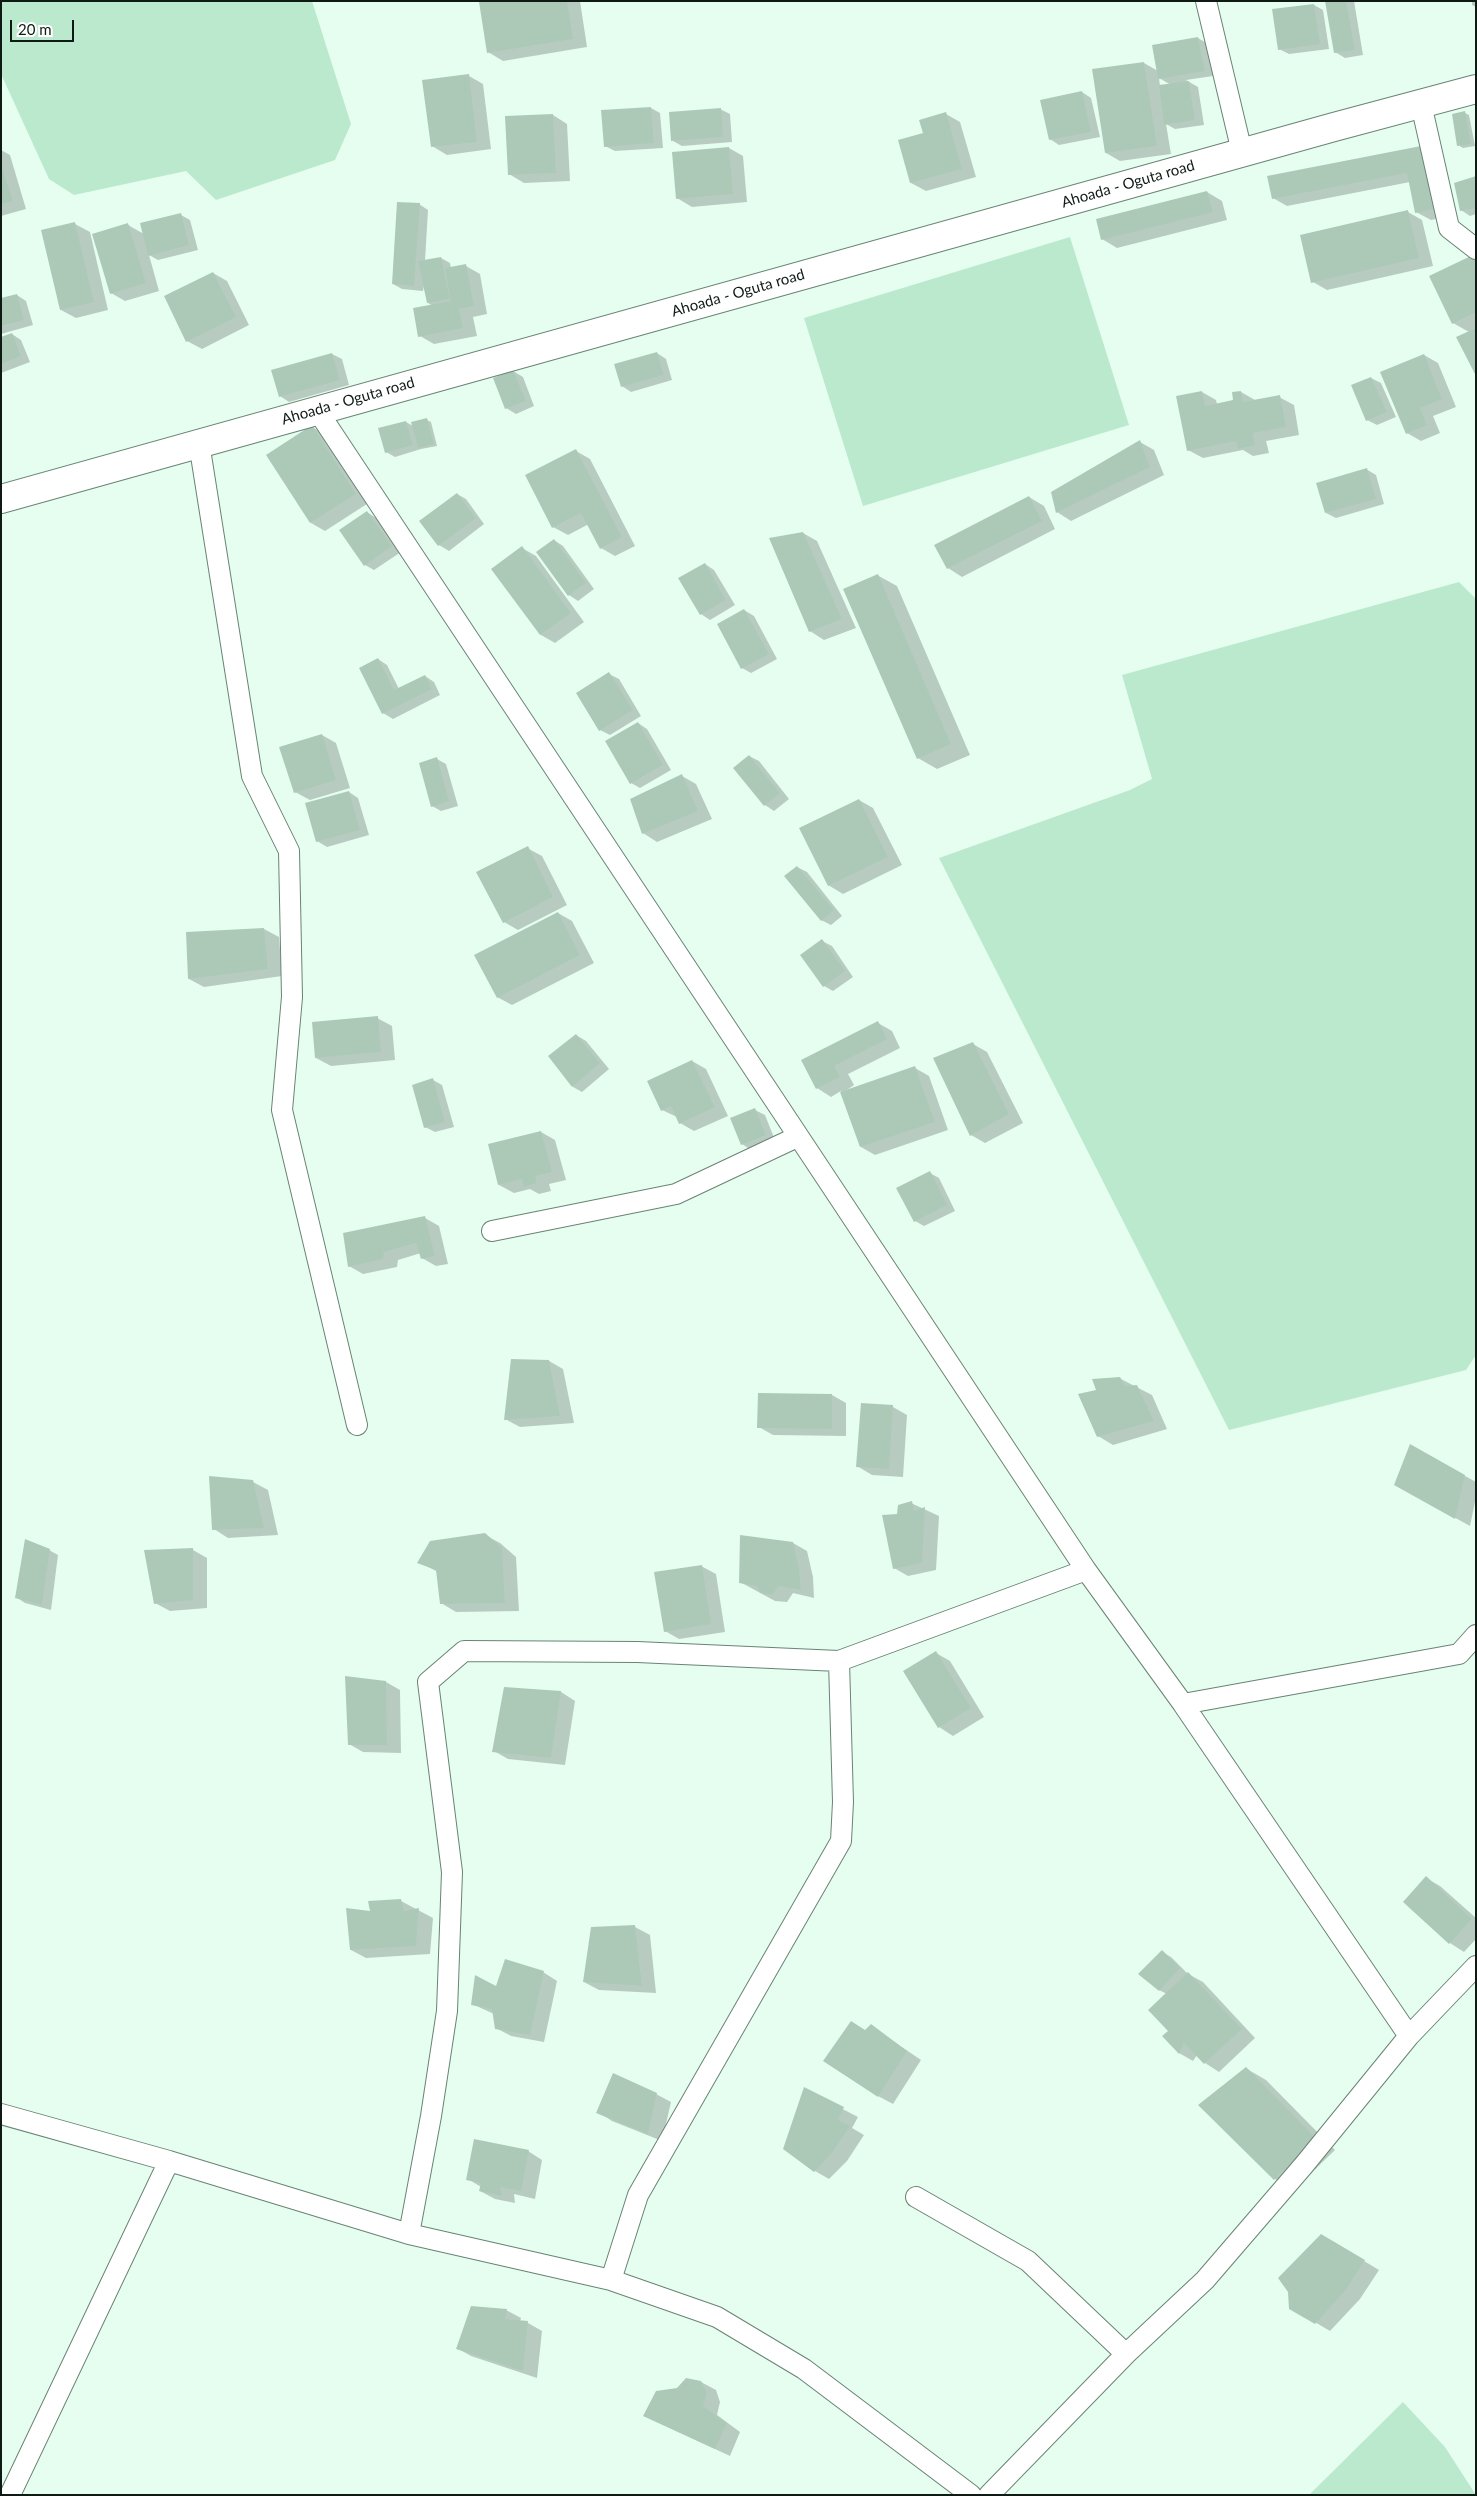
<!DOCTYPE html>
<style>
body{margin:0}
#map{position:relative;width:1477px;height:2496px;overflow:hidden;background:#e6fef0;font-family:Lato,sans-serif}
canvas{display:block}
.frame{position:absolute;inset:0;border:2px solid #0f1a14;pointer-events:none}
.scale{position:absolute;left:10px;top:20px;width:64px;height:22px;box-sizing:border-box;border:2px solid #0f1a14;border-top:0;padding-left:6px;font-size:15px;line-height:18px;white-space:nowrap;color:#0f1a14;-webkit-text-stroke:4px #fff;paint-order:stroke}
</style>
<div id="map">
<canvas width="1477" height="2496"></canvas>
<div class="frame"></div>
<div class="scale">20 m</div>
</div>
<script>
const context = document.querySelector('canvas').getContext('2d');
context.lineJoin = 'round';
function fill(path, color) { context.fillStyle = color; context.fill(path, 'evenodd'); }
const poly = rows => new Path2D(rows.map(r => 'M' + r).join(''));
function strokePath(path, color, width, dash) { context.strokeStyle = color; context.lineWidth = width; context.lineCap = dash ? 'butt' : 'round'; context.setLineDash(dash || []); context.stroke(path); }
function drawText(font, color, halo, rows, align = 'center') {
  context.font = font + ' Lato,sans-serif'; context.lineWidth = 4.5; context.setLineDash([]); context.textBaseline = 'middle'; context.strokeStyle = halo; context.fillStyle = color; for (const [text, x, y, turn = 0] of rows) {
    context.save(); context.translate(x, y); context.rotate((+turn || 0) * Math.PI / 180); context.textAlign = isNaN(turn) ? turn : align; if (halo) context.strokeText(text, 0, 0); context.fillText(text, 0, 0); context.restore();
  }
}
fill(poly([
 [1,1,312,1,351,124,335,160,216,200,186,171,74,195,49,179,1,74],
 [1070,237,1129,425,863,506,804,318],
 [1459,582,1476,599,1476,1355,1466,1370,1229,1430,939,858,1130,790,1152,779,1122,675],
 [1403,2402,1445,2447,1476,2495,1309,2495]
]), '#bbe9ce');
fill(poly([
 [489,1,580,1,587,47,503,61,488,52,480,3],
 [1326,1,1354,1,1363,55,1345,58,1335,52],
 [1472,1,1476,1,1476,7,1472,5],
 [1314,5,1323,10,1329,49,1289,54,1279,49],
 [1198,38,1208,44,1213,76,1186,80,1198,87,1204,125,1175,129,1166,124,1171,154,1120,161,1106,153,1144,63,1158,71],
 [1159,78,1171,85,1160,86],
 [469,76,483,84,491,149,447,155,432,146],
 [1082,92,1091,98,1100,137,1059,145,1050,139],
 [651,108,660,113,663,148,615,151,605,146],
 [720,109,730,114,732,142,682,146,673,141],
 [1465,113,1469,115,1475,146,1463,148,1458,145],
 [946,114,960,122,976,177,926,191,911,183,925,134],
 [553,115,567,124,570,181,524,183,509,174],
 [729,148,743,156,747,202,692,207,677,198],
 [1,150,10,155,26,209,1,216],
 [1435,156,1447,217,1431,220,1416,212,1410,182,1287,206,1273,198],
 [1476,178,1476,214,1470,216,1461,210],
 [1207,192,1222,201,1227,220,1117,248,1102,239],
 [419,204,428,210,425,261,441,258,450,263,451,268,466,266,480,274,487,314,473,317,477,336,434,344,420,336,433,306,428,303,424,286,423,291,402,289,393,284],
 [1408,212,1422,220,1433,266,1327,290,1313,282],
 [181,215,190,220,198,250,158,260,149,255,159,291,125,301,111,293,128,225,144,234],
 [75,224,90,232,108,310,76,318,61,310],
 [1476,256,1476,373,1469,332,1453,323],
 [213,273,227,281,249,325,202,349,187,341],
 [17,295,26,301,33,325,1,334,1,300],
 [12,334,21,340,30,362,1,373,1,338],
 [657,353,666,359,672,380,631,392,622,386],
 [332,354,342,359,349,385,289,402,280,396],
 [1424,355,1438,363,1456,407,1433,416,1440,433,1421,441,1407,433],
 [513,371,523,377,534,406,516,414,506,408],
 [1371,378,1381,383,1396,417,1377,425,1367,420],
 [1202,392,1216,400,1217,404,1235,401,1241,392,1255,400,1279,397,1294,405,1299,435,1266,441,1269,453,1253,456,1243,450,1203,458,1188,450],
 [427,420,431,422,437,446,421,449,395,457,386,452,406,422,413,426],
 [312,427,327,435,370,502,325,531,311,523,268,456],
 [1140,442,1154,450,1164,475,1071,521,1057,512],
 [576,451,590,459,635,546,615,556,601,548,589,524,568,535,553,527],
 [1366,469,1376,475,1384,504,1336,518,1326,513],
 [457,494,466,499,484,524,449,551,439,545,421,521],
 [1029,497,1044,506,1055,529,962,577,948,568],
 [367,512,376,518,401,552,374,570,365,565],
 [803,533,817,541,856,628,824,640,810,631],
 [554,540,563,546,594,589,578,601,569,595],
 [522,548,536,556,584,622,555,643,541,635,493,569],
 [705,564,714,570,735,605,710,620,701,614],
 [877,575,897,586,970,755,937,769,918,758],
 [744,610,754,616,777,659,751,673,742,668],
 [378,659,387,665,399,689,425,676,434,682,440,695,393,719,383,713],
 [609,674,619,679,641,716,610,735,600,730],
 [638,723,647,729,671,770,640,788,631,783],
 [322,735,336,743,350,788,310,800,295,792],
 [749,756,759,761,789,799,774,811,765,805,735,768],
 [437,759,446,764,458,806,441,811,432,806],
 [682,776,696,784,712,819,657,842,643,833],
 [349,792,358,798,369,835,327,847,317,841],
 [859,800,873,808,902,865,843,894,828,885],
 [527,848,542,856,567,905,518,930,504,922],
 [797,867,807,872,842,916,831,925,821,920],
 [558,913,572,921,594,963,512,1005,497,997],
 [264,929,279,937,282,976,204,987,189,979,187,933],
 [822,941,832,946,853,977,833,991,824,986],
 [377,1018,392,1026,395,1060,331,1066,316,1058],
 [878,1023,892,1031,900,1048,848,1074,854,1085,844,1092,915,1068,929,1076,948,1130,875,1155,861,1147,841,1091,831,1097,817,1088,803,1060],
 [576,1035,586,1041,609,1069,582,1092,573,1087],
 [973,1044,987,1052,1023,1123,985,1143,971,1135],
 [692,1061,706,1069,728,1116,694,1131,680,1123,677,1117,662,1110],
 [433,1080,442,1085,454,1127,435,1132,425,1127],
 [755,1110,765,1115,775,1140,751,1150,742,1144],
 [541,1132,555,1140,566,1180,549,1184,551,1191,539,1194,530,1189,514,1193,499,1185],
 [930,1173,939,1178,955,1211,924,1226,915,1221],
 [425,1218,439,1226,448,1264,436,1266,422,1258,421,1253,398,1260,397,1267,363,1274,349,1266],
 [549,1361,563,1369,574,1423,520,1427,505,1419],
 [1119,1378,1152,1395,1167,1429,1113,1445,1098,1436,1098,1391],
 [832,1395,846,1403,846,1436,773,1435,759,1427],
 [862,1404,893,1407,907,1415,903,1477,872,1475,857,1466],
 [1411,1446,1476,1482,1476,1497,1470,1526,1410,1493],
 [253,1482,268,1490,278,1535,228,1538,214,1529],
 [911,1503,939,1516,936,1570,908,1576,894,1568,898,1515],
 [485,1535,500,1543,516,1557,519,1611,456,1612,441,1603,438,1572,419,1562],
 [793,1543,807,1551,813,1577,814,1598,793,1593,787,1602,775,1601,740,1582],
 [49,1550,58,1555,51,1610,25,1603,16,1597],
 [193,1550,207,1558,207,1608,170,1611,155,1603],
 [701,1566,716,1574,725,1632,679,1639,665,1631],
 [936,1653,950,1661,984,1717,953,1736,939,1727],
 [386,1682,400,1690,401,1753,363,1752,349,1744],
 [505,1688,561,1692,575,1701,565,1765,508,1759,494,1751],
 [1426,1878,1440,1886,1476,1918,1476,1939,1464,1952,1450,1943,1404,1901],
 [401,1901,433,1918,430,1954,366,1958,351,1950,371,1913],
 [635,1927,650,1935,656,1993,599,1990,584,1982],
 [1162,1952,1171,1957,1188,1974,1203,1982,1255,2038,1219,2072,1205,2063,1197,2055,1193,2061,1179,2053,1169,2031,1167,1994,1159,1990],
 [543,1972,557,1981,544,2042,511,2036,496,2028,494,2014,472,2004,497,1988],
 [871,2026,921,2060,893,2104,878,2096,866,2031],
 [1247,2069,1266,2080,1335,2150,1294,2190,1275,2179],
 [804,2089,858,2117,852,2128,864,2135,847,2161,829,2179,815,2171],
 [656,2094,671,2102,662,2141,612,2121,598,2112],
 [528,2151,542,2160,535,2199,514,2194,515,2203,495,2199,480,2191,481,2187,468,2179],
 [1321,2235,1379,2270,1360,2299,1330,2331,1291,2308],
 [506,2310,521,2318,520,2322,528,2323,542,2331,537,2378,471,2356,457,2348],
 [701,2382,716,2390,720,2402,717,2415,740,2432,730,2456,644,2416,678,2389]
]), '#0003');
fill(poly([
 [567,1,573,39,487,53,479,2],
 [1325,1,1346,1,1355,50,1334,53],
 [1314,4,1320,44,1278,50,1272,9],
 [1198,37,1205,71,1158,79,1152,45],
 [1144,62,1157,146,1105,153,1092,69],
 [469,74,477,142,431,147,422,80],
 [1189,81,1195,120,1164,125,1159,85],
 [1082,91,1091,132,1049,140,1040,100],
 [651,107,654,143,604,147,601,110],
 [721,108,723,137,671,141,669,112],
 [1465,111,1471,144,1457,146,1452,114],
 [946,112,962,169,910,183,898,140,923,133,919,120],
 [553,114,556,173,508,175,505,116],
 [1421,146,1434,209,1415,213,1407,173,1272,199,1267,176],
 [729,147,733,194,676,199,672,152],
 [1,165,13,201,1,204],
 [1476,176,1476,208,1460,211,1454,183],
 [1207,191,1213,212,1101,240,1096,219],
 [397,202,420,203,414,286,392,284],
 [1408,210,1419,258,1311,283,1300,235],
 [181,213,189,245,148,256,140,223],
 [75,222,94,302,60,310,41,230],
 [128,223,146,283,110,294,92,234],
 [1475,254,1476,312,1452,324,1429,276],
 [441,257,450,299,427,303,418,261],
 [466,264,474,306,459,309,463,328,418,337,413,308,451,301,445,268],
 [213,272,236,317,186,342,164,296],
 [17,294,24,320,1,326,1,298],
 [1476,328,1476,376,1456,337],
 [12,333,21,356,1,364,1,337],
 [657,352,664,375,621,387,614,364],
 [332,353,340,380,279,397,271,370],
 [1424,354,1442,399,1420,408,1427,425,1406,434,1380,372],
 [513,370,526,401,505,409,493,378],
 [1371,377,1387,412,1366,421,1351,385],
 [1202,391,1205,406,1233,400,1232,392,1241,391,1243,402,1280,395,1286,427,1253,433,1255,445,1238,449,1236,441,1187,451,1176,396],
 [427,418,434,444,418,448,411,422],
 [406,421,413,445,385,453,378,428],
 [312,425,356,494,310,523,266,455],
 [1140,440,1150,467,1056,513,1051,492],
 [576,449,622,537,600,549,581,513,552,528,525,475],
 [1367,468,1376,499,1325,513,1316,483],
 [457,493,476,518,438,546,419,521],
 [1029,496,1042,521,947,569,934,545],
 [367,511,392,546,364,566,339,530],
 [803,532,842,619,809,632,769,538],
 [554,539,586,583,568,596,536,552],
 [522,546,571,613,540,635,491,569],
 [705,563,726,600,700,615,678,578],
 [878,574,951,744,917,759,843,589],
 [744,609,769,654,741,669,717,624],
 [378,658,394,690,425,675,432,689,382,714,359,668],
 [609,672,633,710,599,731,576,693],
 [638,722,663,765,630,784,605,741],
 [322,734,336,780,294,793,279,747],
 [749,755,780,793,764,806,733,768],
 [437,757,449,801,431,807,419,763],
 [682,774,698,811,642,834,630,799],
 [349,791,360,830,316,842,305,803],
 [859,799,888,857,828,886,799,828],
 [528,846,553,897,503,923,476,872],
 [797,866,834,910,821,921,784,876],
 [558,912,580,955,497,998,474,955],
 [264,928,268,969,188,979,186,932],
 [822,939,845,971,823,987,800,955],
 [378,1016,381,1052,315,1058,312,1022],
 [878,1021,887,1039,834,1066,840,1077,816,1089,801,1060],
 [576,1034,600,1063,572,1087,548,1056],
 [973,1042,1009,1114,970,1136,933,1058],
 [692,1060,715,1107,679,1124,671,1106,661,1111,647,1081],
 [915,1066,935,1122,860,1147,840,1092],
 [433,1078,445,1122,424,1128,412,1085],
 [755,1108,766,1135,741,1145,730,1118],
 [541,1131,552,1172,535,1176,537,1183,524,1187,522,1179,498,1185,488,1144],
 [930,1171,947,1205,914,1222,896,1188],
 [425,1216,435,1256,421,1259,416,1243,384,1252,383,1259,348,1267,343,1233],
 [511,1359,549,1360,560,1416,504,1420],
 [1120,1377,1125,1386,1137,1385,1154,1421,1097,1437,1078,1394,1096,1390,1092,1379],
 [758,1393,832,1394,832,1429,757,1428],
 [861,1403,893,1405,889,1469,856,1467],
 [1410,1444,1465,1475,1455,1519,1394,1485],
 [209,1476,253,1480,264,1528,212,1530],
 [912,1501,914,1511,925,1507,922,1563,893,1569,882,1515,897,1514,898,1505],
 [485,1533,502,1548,505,1603,440,1604,436,1570,417,1563,430,1541],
 [740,1535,793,1542,799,1568,801,1590,778,1586,773,1595,760,1593,757,1586,739,1583],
 [25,1539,50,1549,42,1605,15,1598],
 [193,1548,193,1600,154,1604,144,1550],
 [702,1565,711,1624,664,1632,654,1572],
 [936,1651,971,1708,938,1728,903,1671],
 [345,1676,386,1681,387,1745,348,1745],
 [504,1687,561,1691,551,1758,492,1752],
 [1426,1876,1472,1919,1449,1944,1403,1902],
 [401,1899,404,1911,419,1908,416,1946,350,1950,346,1908,370,1911,368,1901],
 [635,1925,642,1986,583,1982,591,1927],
 [1162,1950,1180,1968,1159,1991,1138,1974],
 [505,1959,544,1971,530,2035,495,2029,492,2009,471,2005,475,1975,496,1986],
 [1188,1972,1242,2029,1204,2064,1184,2043,1179,2054,1162,2036,1168,2031,1148,2010],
 [851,2021,865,2030,871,2024,907,2051,878,2097,823,2061],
 [1246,2067,1316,2138,1274,2180,1198,2105],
 [613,2073,657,2093,648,2134,596,2113],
 [804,2087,844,2107,838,2120,850,2126,832,2153,814,2172,783,2149],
 [474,2139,529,2150,521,2191,500,2187,502,2196,479,2191,481,2183,466,2180],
 [1321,2234,1365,2260,1345,2291,1315,2324,1289,2309,1288,2292,1278,2278],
 [471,2306,507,2309,505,2319,528,2321,523,2371,456,2349],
 [686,2378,701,2381,707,2393,703,2406,727,2423,715,2449,643,2416,656,2391,677,2388]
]), '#acc9b8');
const minor = poly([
 [1206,1,1242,152],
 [1421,104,1449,228,1476,249],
 [317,410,1086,1570,1183,1704,1409,2036],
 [199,443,252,776,289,851,292,997,282,1110,357,1425],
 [492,1231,676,1194,797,1137],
 [1183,1704,1459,1654,1476,1635],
 [1,2114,169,2161,409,2234,611,2280,717,2317,804,2369,971,2495],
 [916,2197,1028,2261,1126,2354],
 [409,2234,431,2116,447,2011,452,1872,428,1682,464,1651,637,1652,839,1661,1086,1570],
 [611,2280,638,2195,841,1841,843,1802,839,1661],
 [10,2495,169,2161],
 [989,2495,1126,2354,1205,2280,1304,2165,1409,2036,1476,1966]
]);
const secondary = poly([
 [1,499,1334,127,1476,89]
]);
strokePath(minor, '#688474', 22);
strokePath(secondary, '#688474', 30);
strokePath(minor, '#fff', 20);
strokePath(secondary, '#fff', 28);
drawText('15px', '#0f1a14', '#fff', [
 ["Ahoada - Oguta road",1128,184,-16],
 ["Ahoada - Oguta road",738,293,-16],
 ["Ahoada - Oguta road",348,401,-16]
]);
</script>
